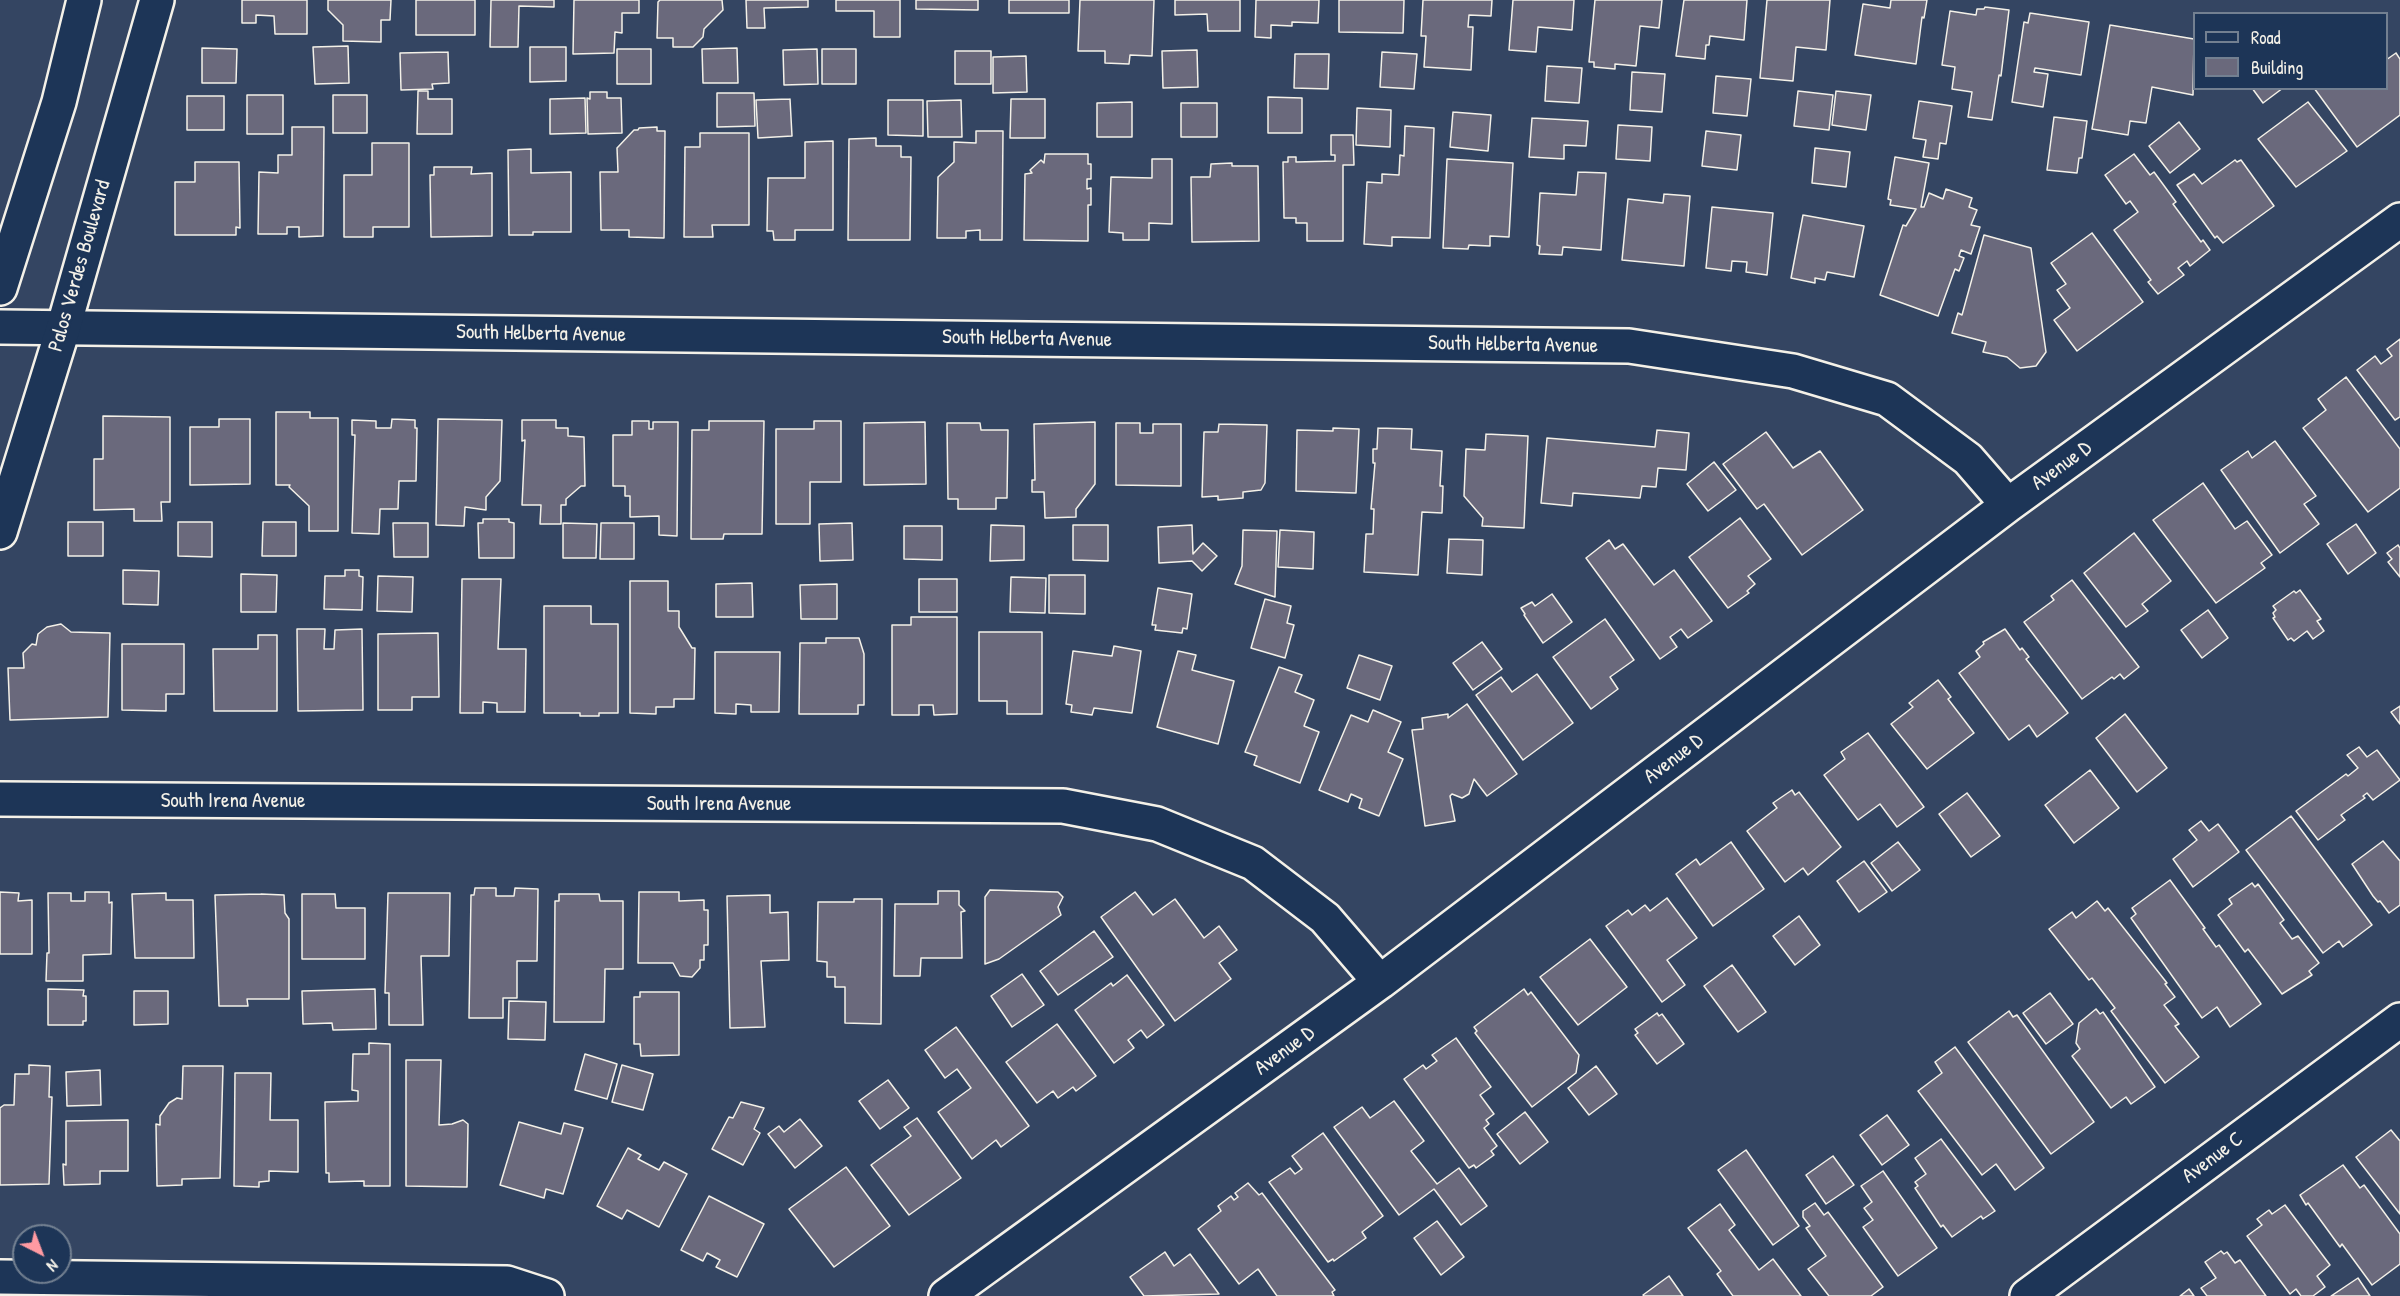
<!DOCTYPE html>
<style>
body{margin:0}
#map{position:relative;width:2400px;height:1296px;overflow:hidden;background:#344562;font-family:"Patrick Hand",sans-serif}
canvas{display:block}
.legend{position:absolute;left:2193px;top:12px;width:195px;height:78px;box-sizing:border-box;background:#1d3557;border:2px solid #738091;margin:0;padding:8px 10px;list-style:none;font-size:18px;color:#f4f1e8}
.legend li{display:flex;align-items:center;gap:12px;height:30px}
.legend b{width:30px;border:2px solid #738091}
.north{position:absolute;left:12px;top:1224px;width:60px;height:60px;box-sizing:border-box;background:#1d3557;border:2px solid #738091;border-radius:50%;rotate:138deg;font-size:16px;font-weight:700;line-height:24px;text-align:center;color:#f4f1e8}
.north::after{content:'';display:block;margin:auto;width:21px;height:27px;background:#ff9aa2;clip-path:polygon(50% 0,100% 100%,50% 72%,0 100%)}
</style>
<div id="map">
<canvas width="2400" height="1296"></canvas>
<ul class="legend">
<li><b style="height:8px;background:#1d3557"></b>Road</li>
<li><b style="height:16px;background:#6a697c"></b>Building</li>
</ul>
<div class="north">N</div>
</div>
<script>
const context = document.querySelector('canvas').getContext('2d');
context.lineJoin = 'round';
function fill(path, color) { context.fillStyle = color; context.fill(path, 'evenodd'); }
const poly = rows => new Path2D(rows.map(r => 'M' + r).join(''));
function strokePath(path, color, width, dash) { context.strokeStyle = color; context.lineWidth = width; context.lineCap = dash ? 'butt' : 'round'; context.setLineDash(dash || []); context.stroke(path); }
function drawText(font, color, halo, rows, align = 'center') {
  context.font = font + ' "Patrick Hand",sans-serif'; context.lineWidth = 4.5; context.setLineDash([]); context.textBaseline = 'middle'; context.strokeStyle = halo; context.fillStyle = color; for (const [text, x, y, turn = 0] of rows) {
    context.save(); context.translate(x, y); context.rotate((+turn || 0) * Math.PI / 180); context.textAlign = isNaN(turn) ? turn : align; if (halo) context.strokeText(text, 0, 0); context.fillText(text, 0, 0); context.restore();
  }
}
const building = poly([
 [242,0,307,0,307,34,275,34,274,16,256,15,256,23,242,23,242,0],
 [328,0,391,0,390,20,381,20,381,42,343,41,343,25,328,10,328,0],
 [416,0,475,0,475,35,416,35,416,0],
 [491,0,554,0,554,7,519,6,518,47,490,47,491,0],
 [574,0,639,0,639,13,622,13,622,33,615,32,614,53,573,54,574,0],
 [660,0,722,0,723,10,704,29,703,37,693,47,673,47,673,38,657,38,658,2,660,0],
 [746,0,808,0,808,7,764,8,765,28,747,28,746,0],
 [836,0,900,0,900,37,874,37,874,11,836,11,836,0],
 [916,0,978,0,978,10,916,9,916,0],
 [1009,0,1069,0,1069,13,1009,13,1009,0],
 [1080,0,1154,0,1152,56,1130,55,1129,64,1105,63,1105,51,1078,51,1080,0],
 [1175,0,1240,0,1240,31,1208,31,1207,14,1175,15,1175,0],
 [1256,0,1319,0,1318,23,1292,22,1292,26,1271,25,1271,38,1255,37,1256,0],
 [1339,0,1404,0,1403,33,1339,32,1339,0],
 [1423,0,1492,0,1491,16,1469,15,1468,27,1473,27,1471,70,1424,67,1426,36,1421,36,1423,0],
 [1513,0,1574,0,1572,30,1538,27,1536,52,1509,50,1513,0],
 [1595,0,1662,0,1659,28,1640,26,1636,66,1615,64,1615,69,1594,67,1594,62,1589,62,1595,0],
 [1684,0,1747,0,1744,40,1710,36,1709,45,1706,45,1705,59,1676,56,1684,0],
 [1767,0,1830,0,1826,50,1796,47,1793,81,1760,78,1767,0],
 [1891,0,1927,0,1924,18,1922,17,1916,64,1855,55,1863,4,1890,8,1891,0],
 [1985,7,2009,10,2001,76,1999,75,1992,120,1968,117,1972,92,1952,89,1955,67,1942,65,1950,11,1976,15,1977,9,1984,9,1985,7],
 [2030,13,2089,22,2081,75,2035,68,2034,72,2048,74,2043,107,2012,102,2024,22,2028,23,2030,13],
 [2110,25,2194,39,2193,95,2152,87,2146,123,2130,121,2128,135,2092,129,2110,25],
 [348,46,349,83,315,84,313,47,348,46],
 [530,47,566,47,566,81,530,82,530,47],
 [202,48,237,49,236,83,202,83,202,48],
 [737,48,738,83,703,83,702,49,737,48],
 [617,49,651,49,651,84,617,84,617,49],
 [817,49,818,84,784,85,783,50,817,49],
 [822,49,856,49,856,84,822,84,822,49],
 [1197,50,1198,87,1163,88,1162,51,1197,50],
 [955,51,991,51,991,84,955,84,955,51],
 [448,52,449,83,432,84,433,89,401,90,400,53,448,52],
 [1382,52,1417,54,1414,89,1380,87,1382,52],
 [2396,53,2400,59,2400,115,2357,147,2314,88,2386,88,2386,60,2396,53],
 [1295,54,1329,54,1328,89,1294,88,1295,54],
 [1026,56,1027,92,993,93,993,57,1026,56],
 [1547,66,1582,68,1579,103,1545,101,1547,66],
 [1632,72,1665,74,1662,112,1630,110,1632,72],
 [1716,76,1751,79,1747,116,1713,113,1716,76],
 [2252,88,2283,88,2263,103,2252,88],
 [418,91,428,91,428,99,452,99,452,134,417,134,418,91],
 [1798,91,1833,95,1829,130,1794,126,1798,91],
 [1836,91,1871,95,1866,130,1832,125,1836,91],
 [590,92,607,92,607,98,621,98,622,133,588,134,587,98,590,99,590,92],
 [717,93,754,93,755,126,717,127,717,93],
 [247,95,283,95,283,134,247,134,247,95],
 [333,95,367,95,367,133,333,133,333,95],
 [187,96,224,96,224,130,187,130,187,96],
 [1268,97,1302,98,1302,133,1268,133,1268,97],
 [585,98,586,133,550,134,550,99,585,98],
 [790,99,792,136,758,138,756,100,790,99],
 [1011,99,1045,99,1045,138,1010,138,1011,99],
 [888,100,923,100,923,136,888,135,888,100],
 [961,100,962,137,928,137,927,101,961,100],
 [1919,101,1952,106,1946,144,1940,143,1938,159,1923,157,1926,140,1913,138,1919,101],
 [1132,102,1132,137,1097,137,1097,103,1132,102],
 [2308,102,2347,151,2296,187,2258,139,2308,102],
 [1181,103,1217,103,1217,137,1181,137,1181,103],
 [1357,108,1391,110,1390,147,1356,145,1357,108],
 [1453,112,1491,115,1488,151,1450,147,1453,112],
 [2054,117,2087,121,2082,158,2079,158,2077,173,2047,170,2054,117],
 [1532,118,1588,121,1586,146,1564,145,1564,159,1529,157,1532,118],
 [2179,122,2200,149,2170,173,2149,146,2179,122],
 [1618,125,1652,127,1650,161,1616,159,1618,125],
 [1405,126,1434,128,1430,238,1392,237,1392,246,1364,244,1367,182,1382,183,1382,174,1399,175,1400,155,1404,156,1405,126],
 [292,127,324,127,323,236,299,237,299,227,287,227,287,234,258,234,259,172,278,173,278,155,292,155,292,127],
 [657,127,657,131,665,131,664,238,629,237,629,230,601,230,600,172,618,172,617,148,634,130,638,130,639,128,657,127],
 [976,131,1003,131,1002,240,980,240,980,230,966,231,966,238,937,238,938,177,954,162,954,142,976,143,976,131],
 [1706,131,1741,135,1737,170,1702,166,1706,131],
 [700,133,749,133,749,225,712,225,713,237,684,237,685,147,700,147,700,133],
 [1331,135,1353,135,1354,165,1343,165,1343,241,1307,241,1307,223,1296,223,1296,218,1284,218,1283,162,1288,162,1288,157,1296,157,1296,162,1335,161,1335,155,1331,155,1331,135],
 [876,138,876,146,901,146,901,157,911,157,910,240,848,240,849,139,876,138],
 [833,141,833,230,795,230,795,240,774,240,773,231,767,231,768,178,805,178,805,142,833,141],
 [372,143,409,143,409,227,373,227,373,237,344,237,344,175,372,175,372,143],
 [1815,148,1850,152,1846,187,1812,183,1815,148],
 [531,149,531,173,571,172,571,232,533,232,533,235,509,235,508,150,531,149],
 [1045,154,1088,154,1088,164,1091,164,1091,179,1087,179,1087,189,1091,188,1091,205,1088,205,1088,241,1024,240,1025,174,1032,173,1030,170,1041,160,1044,163,1045,154],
 [2134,154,2150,175,2154,172,2176,202,2173,204,2201,242,2203,240,2210,250,2190,266,2187,261,2178,268,2184,275,2158,294,2148,282,2151,280,2114,230,2138,212,2130,201,2126,204,2105,175,2134,154],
 [1895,157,1929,163,1921,207,1924,207,1929,193,1943,199,1946,189,1972,198,1969,207,1977,210,1971,225,1980,227,1971,254,1961,250,1959,256,1964,258,1959,271,1955,269,1938,316,1880,295,1903,225,1906,226,1916,209,1890,205,1891,200,1888,199,1895,157],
 [1152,159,1172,159,1172,224,1149,223,1149,240,1123,240,1123,233,1109,232,1111,177,1152,178,1152,159],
 [1447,159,1513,163,1509,237,1490,236,1490,246,1469,245,1468,249,1443,248,1447,159],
 [2235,160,2237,162,2241,160,2274,206,2223,243,2217,236,2215,238,2177,185,2194,174,2202,184,2235,160],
 [195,162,239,162,240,228,236,227,236,235,175,235,175,182,195,182,195,162],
 [1232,163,1232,166,1258,166,1259,241,1192,242,1191,177,1210,177,1211,164,1232,163],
 [434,167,472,167,471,174,492,173,492,236,431,237,430,175,434,175,434,167],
 [1578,172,1606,173,1601,250,1563,247,1562,255,1539,254,1540,246,1537,245,1540,193,1576,195,1578,172],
 [1664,194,1690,196,1684,266,1622,260,1628,199,1663,203,1664,194],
 [1712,207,1773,213,1767,275,1746,272,1747,262,1732,261,1731,271,1706,268,1712,207],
 [1803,215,1864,226,1854,277,1827,272,1825,280,1815,278,1815,283,1791,278,1803,215],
 [2092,233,2143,302,2077,351,2054,320,2070,308,2057,290,2066,284,2051,263,2092,233],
 [1984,235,2031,248,2046,352,2036,366,2020,368,2007,357,1983,352,1986,342,1952,333,1958,313,1962,315,1984,235],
 [2400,339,2400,417,2395,420,2357,370,2375,356,2381,364,2392,356,2387,349,2400,339],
 [2346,377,2400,449,2400,488,2368,512,2303,428,2326,410,2318,399,2346,377],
 [276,412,310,412,310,418,338,418,338,531,309,531,309,506,289,487,290,485,276,485,276,412],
 [103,416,170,417,170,502,161,502,162,521,134,521,134,509,94,510,94,459,103,459,103,416],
 [219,419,250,419,250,484,190,485,190,427,219,427,219,419],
 [392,419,415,420,415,428,417,428,416,481,399,481,398,509,380,509,379,534,352,533,355,435,352,435,352,420,376,421,376,428,391,428,392,419],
 [438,419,502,420,500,481,486,497,486,510,465,507,464,526,436,525,438,419],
 [522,420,556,420,556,428,568,428,568,436,584,437,585,486,581,486,566,499,566,505,561,505,561,524,540,524,541,505,522,505,525,440,522,441,522,420],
 [632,421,649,421,649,429,653,429,653,422,678,422,677,536,659,535,659,516,630,517,630,496,625,496,625,486,613,486,613,435,632,435,632,421],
 [709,421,764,421,762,534,724,534,723,539,691,539,692,430,709,430,709,421],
 [814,421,841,421,841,482,810,482,810,524,776,524,776,429,814,429,814,421],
 [925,422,926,484,864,485,864,423,925,422],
 [1095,422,1095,484,1076,509,1076,517,1045,518,1044,492,1032,492,1032,480,1035,480,1034,424,1095,422],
 [947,423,980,423,981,430,1008,430,1007,498,996,498,996,509,958,509,958,499,948,499,947,423],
 [1116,423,1140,423,1140,433,1153,433,1153,424,1181,424,1181,486,1116,485,1116,423],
 [1219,424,1267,425,1265,483,1261,490,1243,492,1243,498,1218,500,1218,496,1202,497,1204,432,1218,432,1219,424],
 [1333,428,1359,429,1356,493,1296,491,1297,430,1333,431,1333,428],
 [1378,428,1412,429,1411,449,1442,451,1440,486,1443,486,1442,513,1422,512,1418,575,1364,572,1366,534,1373,534,1374,509,1371,509,1375,463,1373,463,1373,449,1377,449,1378,428],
 [1657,430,1689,433,1686,470,1658,468,1656,487,1642,486,1640,498,1573,493,1572,506,1541,503,1547,438,1655,447,1657,430],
 [1766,432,1793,468,1820,451,1863,510,1802,555,1764,504,1757,509,1723,464,1766,432],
 [1486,434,1528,436,1524,528,1482,526,1483,518,1464,496,1466,449,1485,450,1486,434],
 [2275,441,2316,496,2304,504,2319,524,2280,553,2221,470,2248,451,2252,458,2275,441],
 [1714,462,1736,490,1708,511,1687,484,1714,462],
 [2203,483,2235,529,2247,521,2272,555,2261,563,2265,568,2216,603,2153,520,2203,483],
 [1740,518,1771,559,1748,576,1755,584,1747,591,1749,593,1728,608,1689,557,1740,518],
 [483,519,509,519,509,522,514,523,514,558,479,558,478,523,483,523,483,519],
 [68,522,103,522,103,556,68,556,68,522],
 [178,522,212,522,212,557,178,556,178,522],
 [263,522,296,522,296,556,262,556,263,522],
 [393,523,428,523,428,557,394,557,393,523],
 [563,523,597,524,596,558,563,558,563,523],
 [601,523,634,523,634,559,600,559,601,523],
 [852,523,853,560,820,561,819,524,852,523],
 [2356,524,2376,553,2348,574,2327,544,2356,524],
 [991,525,1024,526,1024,560,990,561,991,525],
 [1073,525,1108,525,1108,561,1073,560,1073,525],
 [1192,525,1193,554,1203,543,1217,556,1202,571,1192,561,1159,563,1158,527,1192,525],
 [904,526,942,526,942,560,904,559,904,526],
 [1243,530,1277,531,1275,597,1235,584,1242,566,1243,530],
 [1280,530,1314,532,1313,569,1278,567,1280,530],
 [2134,533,2171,581,2142,604,2148,611,2126,627,2084,573,2134,533],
 [1449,539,1483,540,1482,575,1447,573,1449,539],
 [1609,540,1615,549,1623,544,1654,585,1674,570,1712,621,1688,638,1681,629,1670,637,1677,647,1660,659,1586,558,1609,540],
 [2398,545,2400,548,2400,577,2388,562,2392,559,2387,553,2398,545],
 [123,570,159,571,158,605,123,604,123,570],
 [345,570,359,570,359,576,363,577,362,610,324,609,325,576,345,576,345,570],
 [241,574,277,575,276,612,241,612,241,574],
 [1049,575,1085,575,1085,614,1049,613,1049,575],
 [378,576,413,577,412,612,377,611,378,576],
 [1011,577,1046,578,1045,613,1010,612,1011,577],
 [462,579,501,579,498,649,526,649,525,712,497,712,497,703,483,702,483,713,460,713,462,579],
 [919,579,957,579,957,612,919,612,919,579],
 [2072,580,2139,667,2124,679,2120,674,2114,679,2112,677,2082,699,2024,622,2054,600,2051,596,2072,580],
 [630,581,668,581,668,611,679,611,679,627,692,648,695,648,694,699,674,699,674,707,656,707,656,714,630,713,630,581],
 [752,583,753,617,716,617,716,584,752,583],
 [837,584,837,619,801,619,800,585,837,584],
 [1158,588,1192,594,1187,629,1183,628,1182,633,1155,630,1156,625,1152,625,1158,588],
 [2300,590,2321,619,2317,621,2324,631,2313,639,2307,631,2294,641,2291,638,2288,640,2273,618,2275,617,2273,613,2276,610,2273,606,2294,591,2296,593,2300,590],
 [1552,594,1572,622,1543,643,1524,615,1525,614,1521,608,1532,602,1535,606,1552,594],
 [1265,599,1291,606,1287,623,1294,625,1285,658,1251,648,1265,599],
 [544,606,591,606,591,624,618,624,618,713,599,713,599,716,580,716,580,713,544,713,544,606],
 [2208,610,2228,638,2202,658,2181,630,2208,610],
 [911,617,957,617,957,714,934,715,933,705,919,705,919,715,892,715,892,625,911,625,911,617],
 [1605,619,1634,660,1610,677,1618,689,1591,709,1553,657,1605,619],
 [61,624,71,632,110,633,108,717,10,720,8,668,24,668,23,653,32,644,36,645,38,634,47,627,61,624],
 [297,629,325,629,324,649,334,649,335,630,362,629,363,710,298,711,297,629],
 [2005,629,2020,650,2022,648,2029,657,2026,659,2068,713,2037,737,2029,725,2009,740,1959,673,1980,657,1976,651,1984,644,1983,642,2005,629],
 [979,632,1042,632,1042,714,1007,714,1007,701,979,701,979,632],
 [438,633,439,697,412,697,412,710,378,710,378,634,438,633],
 [258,635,277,635,277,711,214,711,213,649,258,649,258,635],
 [826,638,859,638,864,654,864,705,858,705,858,714,799,714,800,643,826,643,826,638],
 [1482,642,1502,669,1473,690,1453,663,1482,642],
 [122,644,184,644,184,694,166,694,166,711,122,710,122,644],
 [1114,646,1141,651,1132,713,1094,708,1092,715,1071,712,1072,705,1066,704,1073,651,1112,656,1114,646],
 [1178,651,1196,655,1192,670,1234,681,1218,744,1157,727,1178,651],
 [715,652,780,652,779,712,751,712,751,705,736,704,736,714,715,713,715,652],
 [1359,655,1392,666,1380,700,1347,688,1359,655],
 [1279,667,1302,675,1295,692,1314,700,1304,726,1319,732,1300,783,1254,765,1257,756,1245,752,1279,667],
 [1537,674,1573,723,1523,760,1476,695,1501,677,1512,692,1537,674],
 [1938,680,1951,697,1948,699,1974,733,1927,769,1891,724,1913,707,1909,703,1938,680],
 [1467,704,1517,774,1487,796,1474,779,1469,794,1462,798,1452,794,1450,796,1455,821,1425,826,1412,730,1423,729,1422,718,1448,714,1448,718,1467,704],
 [2400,706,2400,724,2391,712,2400,706],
 [1373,710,1401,722,1388,752,1403,759,1379,816,1359,808,1362,799,1351,794,1348,802,1319,790,1351,715,1368,722,1373,710],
 [2125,714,2167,768,2137,792,2096,738,2125,714],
 [1868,733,1924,807,1897,827,1880,804,1858,820,1824,775,1845,759,1841,752,1868,733],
 [2359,747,2367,757,2377,750,2400,780,2373,800,2367,793,2363,796,2365,798,2341,815,2345,820,2318,840,2296,811,2346,774,2348,776,2358,768,2347,755,2359,747],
 [2090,770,2119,808,2074,843,2045,805,2090,770],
 [1792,790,1795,795,1799,792,1841,847,1808,875,1803,868,1785,882,1747,831,1777,808,1773,803,1792,790],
 [1967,793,2000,836,1971,857,1939,814,1967,793],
 [2291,816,2372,925,2343,947,2339,941,2323,953,2246,850,2291,816],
 [2201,821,2209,831,2218,824,2239,852,2193,887,2173,859,2197,840,2189,830,2201,821],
 [2383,841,2400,861,2400,905,2389,913,2380,901,2378,902,2373,896,2352,864,2383,841],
 [1731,842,1764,889,1713,926,1676,874,1696,859,1700,865,1731,842],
 [1898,842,1920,870,1892,891,1871,863,1898,842],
 [1864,861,1887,892,1859,912,1837,881,1864,861],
 [2170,880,2205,928,2203,929,2216,947,2219,945,2261,1004,2230,1027,2217,1007,2202,1018,2131,918,2136,914,2132,908,2170,880],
 [2252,883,2255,887,2258,884,2284,920,2280,923,2292,939,2298,936,2319,963,2309,971,2312,975,2282,994,2248,949,2245,952,2218,915,2232,904,2229,899,2252,883],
 [475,888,496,888,496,896,514,896,515,888,538,889,537,961,517,961,517,998,503,998,503,1018,469,1018,471,895,474,895,475,888],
 [990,890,1058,892,1063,897,1058,907,1061,915,999,959,985,964,985,897,990,890],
 [938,891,959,891,959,905,965,911,961,912,962,958,921,958,920,976,894,976,895,904,938,904,938,891],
 [0,892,19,893,18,901,32,900,32,954,0,954,0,892],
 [85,892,109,892,109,903,112,902,111,954,83,955,83,981,46,981,47,953,49,953,48,893,71,893,71,901,85,901,85,892],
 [639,892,679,892,679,901,704,900,704,910,708,910,708,945,704,945,704,960,700,960,700,968,692,977,680,976,673,963,638,963,639,892],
 [1135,892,1153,915,1175,899,1204,938,1219,926,1237,950,1219,963,1231,979,1175,1021,1101,917,1135,892],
 [166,893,166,900,193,900,194,958,135,958,132,894,166,893],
 [388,893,450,893,449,956,421,956,423,1025,389,1025,389,993,385,993,388,893],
 [261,894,284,895,285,913,289,919,289,999,247,999,248,1006,219,1006,215,895,261,894],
 [302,894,335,894,336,908,365,908,365,959,302,959,302,894],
 [559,894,599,894,600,901,623,901,623,969,605,969,604,1022,554,1022,555,901,559,901,559,894],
 [770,895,770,913,788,912,789,960,761,961,765,1027,730,1028,727,896,770,895],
 [1667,898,1697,938,1667,960,1685,985,1662,1002,1606,926,1628,910,1632,915,1645,905,1650,911,1667,898],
 [854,899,882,899,881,1024,845,1023,845,987,835,987,835,977,827,977,827,962,817,961,818,902,854,902,854,899],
 [2097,901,2105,911,2108,908,2167,983,2165,984,2175,997,2164,1005,2179,1024,2175,1026,2199,1057,2165,1083,2111,1011,2115,1008,2092,978,2089,980,2049,929,2072,912,2076,918,2097,901],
 [1799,916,1820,945,1795,965,1773,936,1799,916],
 [1094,931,1113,957,1058,995,1040,971,1094,931],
 [1590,939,1627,987,1578,1025,1540,977,1590,939],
 [1732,965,1766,1012,1738,1032,1704,986,1732,965],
 [1022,974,1044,1005,1012,1027,991,996,1022,974],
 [1127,975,1164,1025,1147,1038,1141,1030,1128,1040,1134,1048,1114,1063,1075,1010,1111,983,1113,986,1127,975],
 [48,989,84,990,83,996,86,996,86,1021,83,1021,83,1025,48,1025,48,989],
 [375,989,376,1029,333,1030,332,1023,303,1024,302,991,375,989],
 [1524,989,1528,995,1531,992,1579,1055,1576,1073,1532,1107,1475,1033,1477,1031,1474,1027,1524,989],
 [134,991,168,991,168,1024,134,1025,134,991],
 [640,992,679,992,679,1055,641,1056,640,1044,634,1044,634,997,640,997,640,992],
 [2050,993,2073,1024,2046,1044,2023,1013,2050,993],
 [509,1001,546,1002,545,1040,508,1039,509,1001],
 [2096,1009,2100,1014,2103,1012,2155,1087,2131,1104,2126,1097,2111,1108,2072,1056,2080,1049,2076,1043,2079,1023,2096,1009],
 [2009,1011,2013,1017,2017,1015,2094,1122,2051,1154,1968,1042,2009,1011],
 [1657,1013,1659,1016,1662,1014,1684,1044,1657,1064,1635,1035,1638,1033,1635,1029,1657,1013],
 [1057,1024,1096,1076,1076,1091,1073,1087,1058,1098,1053,1091,1037,1103,1006,1062,1057,1024],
 [956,1027,1029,1126,1001,1147,996,1140,972,1159,938,1112,971,1088,957,1069,945,1078,925,1050,956,1027],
 [1456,1038,1491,1087,1480,1095,1494,1114,1486,1120,1489,1124,1484,1128,1497,1146,1491,1151,1494,1155,1476,1168,1474,1165,1469,1168,1404,1079,1423,1065,1426,1069,1437,1061,1432,1055,1456,1038],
 [369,1043,390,1044,390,1186,364,1186,364,1181,329,1182,329,1173,326,1173,325,1102,358,1101,358,1091,352,1090,353,1054,369,1054,369,1043],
 [1955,1047,2044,1168,2015,1190,1996,1164,1982,1175,1918,1091,1942,1073,1935,1062,1955,1047],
 [585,1054,617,1064,607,1099,575,1090,585,1054],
 [406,1060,441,1060,439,1125,452,1124,463,1120,468,1124,467,1187,406,1186,406,1060],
 [29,1065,50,1066,49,1097,52,1097,49,1184,0,1185,0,1108,4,1105,14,1105,15,1074,29,1074,29,1065],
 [622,1065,653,1074,643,1110,612,1102,622,1065],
 [183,1066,223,1066,220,1178,182,1179,182,1185,157,1186,156,1124,160,1125,160,1116,169,1103,177,1098,182,1099,183,1066],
 [1596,1066,1617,1094,1589,1115,1568,1088,1596,1066],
 [100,1070,101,1105,67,1106,66,1072,100,1070],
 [235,1073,271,1073,270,1120,298,1120,298,1172,269,1171,269,1181,259,1182,259,1187,234,1186,235,1073],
 [888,1080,909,1108,880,1129,859,1101,888,1080],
 [1394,1101,1424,1141,1411,1151,1437,1184,1459,1168,1487,1206,1461,1225,1434,1189,1399,1215,1334,1127,1362,1107,1370,1118,1394,1101],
 [741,1102,764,1108,754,1129,760,1133,743,1165,712,1149,729,1117,733,1118,741,1102],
 [1525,1112,1548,1142,1520,1164,1497,1134,1525,1112],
 [1887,1115,1909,1145,1882,1165,1860,1135,1887,1115],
 [917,1118,961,1178,909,1215,871,1165,911,1136,904,1127,917,1118],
 [800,1119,822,1146,795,1168,768,1134,779,1126,784,1132,800,1119],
 [128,1120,128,1171,100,1171,100,1184,64,1185,63,1164,66,1165,66,1121,128,1120],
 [519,1122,561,1134,564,1123,583,1128,563,1194,546,1189,544,1198,500,1185,519,1122],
 [2391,1130,2400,1141,2400,1214,2356,1157,2391,1130],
 [1323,1133,1383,1216,1362,1232,1366,1238,1334,1261,1333,1259,1328,1262,1269,1182,1290,1168,1295,1174,1302,1169,1292,1156,1323,1133],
 [1941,1139,1995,1211,1983,1219,1981,1216,1952,1237,1943,1225,1941,1227,1915,1188,1918,1186,1915,1182,1926,1174,1915,1158,1941,1139],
 [628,1148,641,1155,638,1159,659,1170,664,1162,687,1174,659,1227,627,1210,622,1219,597,1206,628,1148],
 [1746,1150,1799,1226,1773,1245,1718,1170,1746,1150],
 [1833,1156,1854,1185,1826,1204,1806,1175,1833,1156],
 [2343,1165,2360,1188,2364,1185,2400,1234,2400,1264,2372,1285,2342,1244,2340,1247,2308,1203,2306,1205,2300,1195,2343,1165],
 [846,1167,890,1226,834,1267,789,1209,846,1167],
 [1883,1171,1937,1248,1898,1276,1863,1227,1873,1220,1864,1208,1872,1202,1861,1186,1883,1171],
 [1248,1183,1259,1195,1262,1193,1335,1290,1332,1292,1334,1296,1277,1296,1258,1269,1239,1284,1198,1229,1221,1211,1218,1206,1231,1196,1234,1200,1238,1197,1235,1193,1248,1183],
 [709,1196,764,1224,737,1277,716,1267,720,1260,707,1253,703,1261,681,1250,709,1196],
 [1815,1203,1824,1215,1828,1212,1883,1287,1871,1296,1829,1296,1808,1269,1826,1256,1806,1228,1810,1226,1803,1217,1803,1211,1815,1203],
 [1720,1204,1735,1225,1729,1230,1759,1270,1773,1259,1801,1296,1733,1296,1717,1274,1721,1271,1688,1228,1720,1204],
 [2285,1205,2330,1265,2317,1276,2325,1287,2313,1296,2301,1296,2296,1289,2290,1294,2247,1236,2262,1225,2257,1219,2269,1210,2272,1214,2285,1205],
 [1437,1221,1464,1257,1441,1275,1414,1238,1437,1221],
 [2221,1251,2224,1254,2227,1252,2235,1263,2240,1260,2266,1296,2207,1296,2201,1288,2216,1278,2205,1262,2221,1251],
 [1165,1252,1174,1266,1190,1254,1219,1294,1144,1296,1130,1277,1165,1252],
 [1669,1276,1683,1296,1644,1296,1643,1295,1669,1276],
 [2358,1278,2370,1296,2331,1296,2358,1278],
 [2189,1289,2194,1296,2180,1296,2189,1289]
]);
fill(building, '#6a697c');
strokePath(building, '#f4f1e8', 1.5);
const street = poly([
 [0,327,1629,346,1793,371,1887,399,1968,459,2008,505],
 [0,799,1063,806,1157,824,1253,863,1325,918,1380,982],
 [0,1277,507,1283,547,1296],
 [946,1296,1380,982,2008,505,2400,220],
 [2027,1296,2400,1020]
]);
const secondary = poly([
 [0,288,59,102,84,0],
 [0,532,63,329,157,0]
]);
strokePath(street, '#f4f1e8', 38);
strokePath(secondary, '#f4f1e8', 38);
strokePath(street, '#1d3557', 33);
strokePath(secondary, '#1d3557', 33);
drawText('21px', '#f4f1e8', '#1d3557', [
 ["Palos Verdes Boulevard",80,266,-74],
 ["South Helberta Avenue",541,334,1],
 ["South Helberta Avenue",1027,339,1],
 ["South Helberta Avenue",1513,345,1],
 ["Avenue D",2062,466,-36],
 ["Avenue D",1674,759,-37],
 ["South Irena Avenue",233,801],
 ["South Irena Avenue",719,804],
 ["Avenue D",1285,1051,-36],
 ["Avenue C",2213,1158,-37]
]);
</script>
